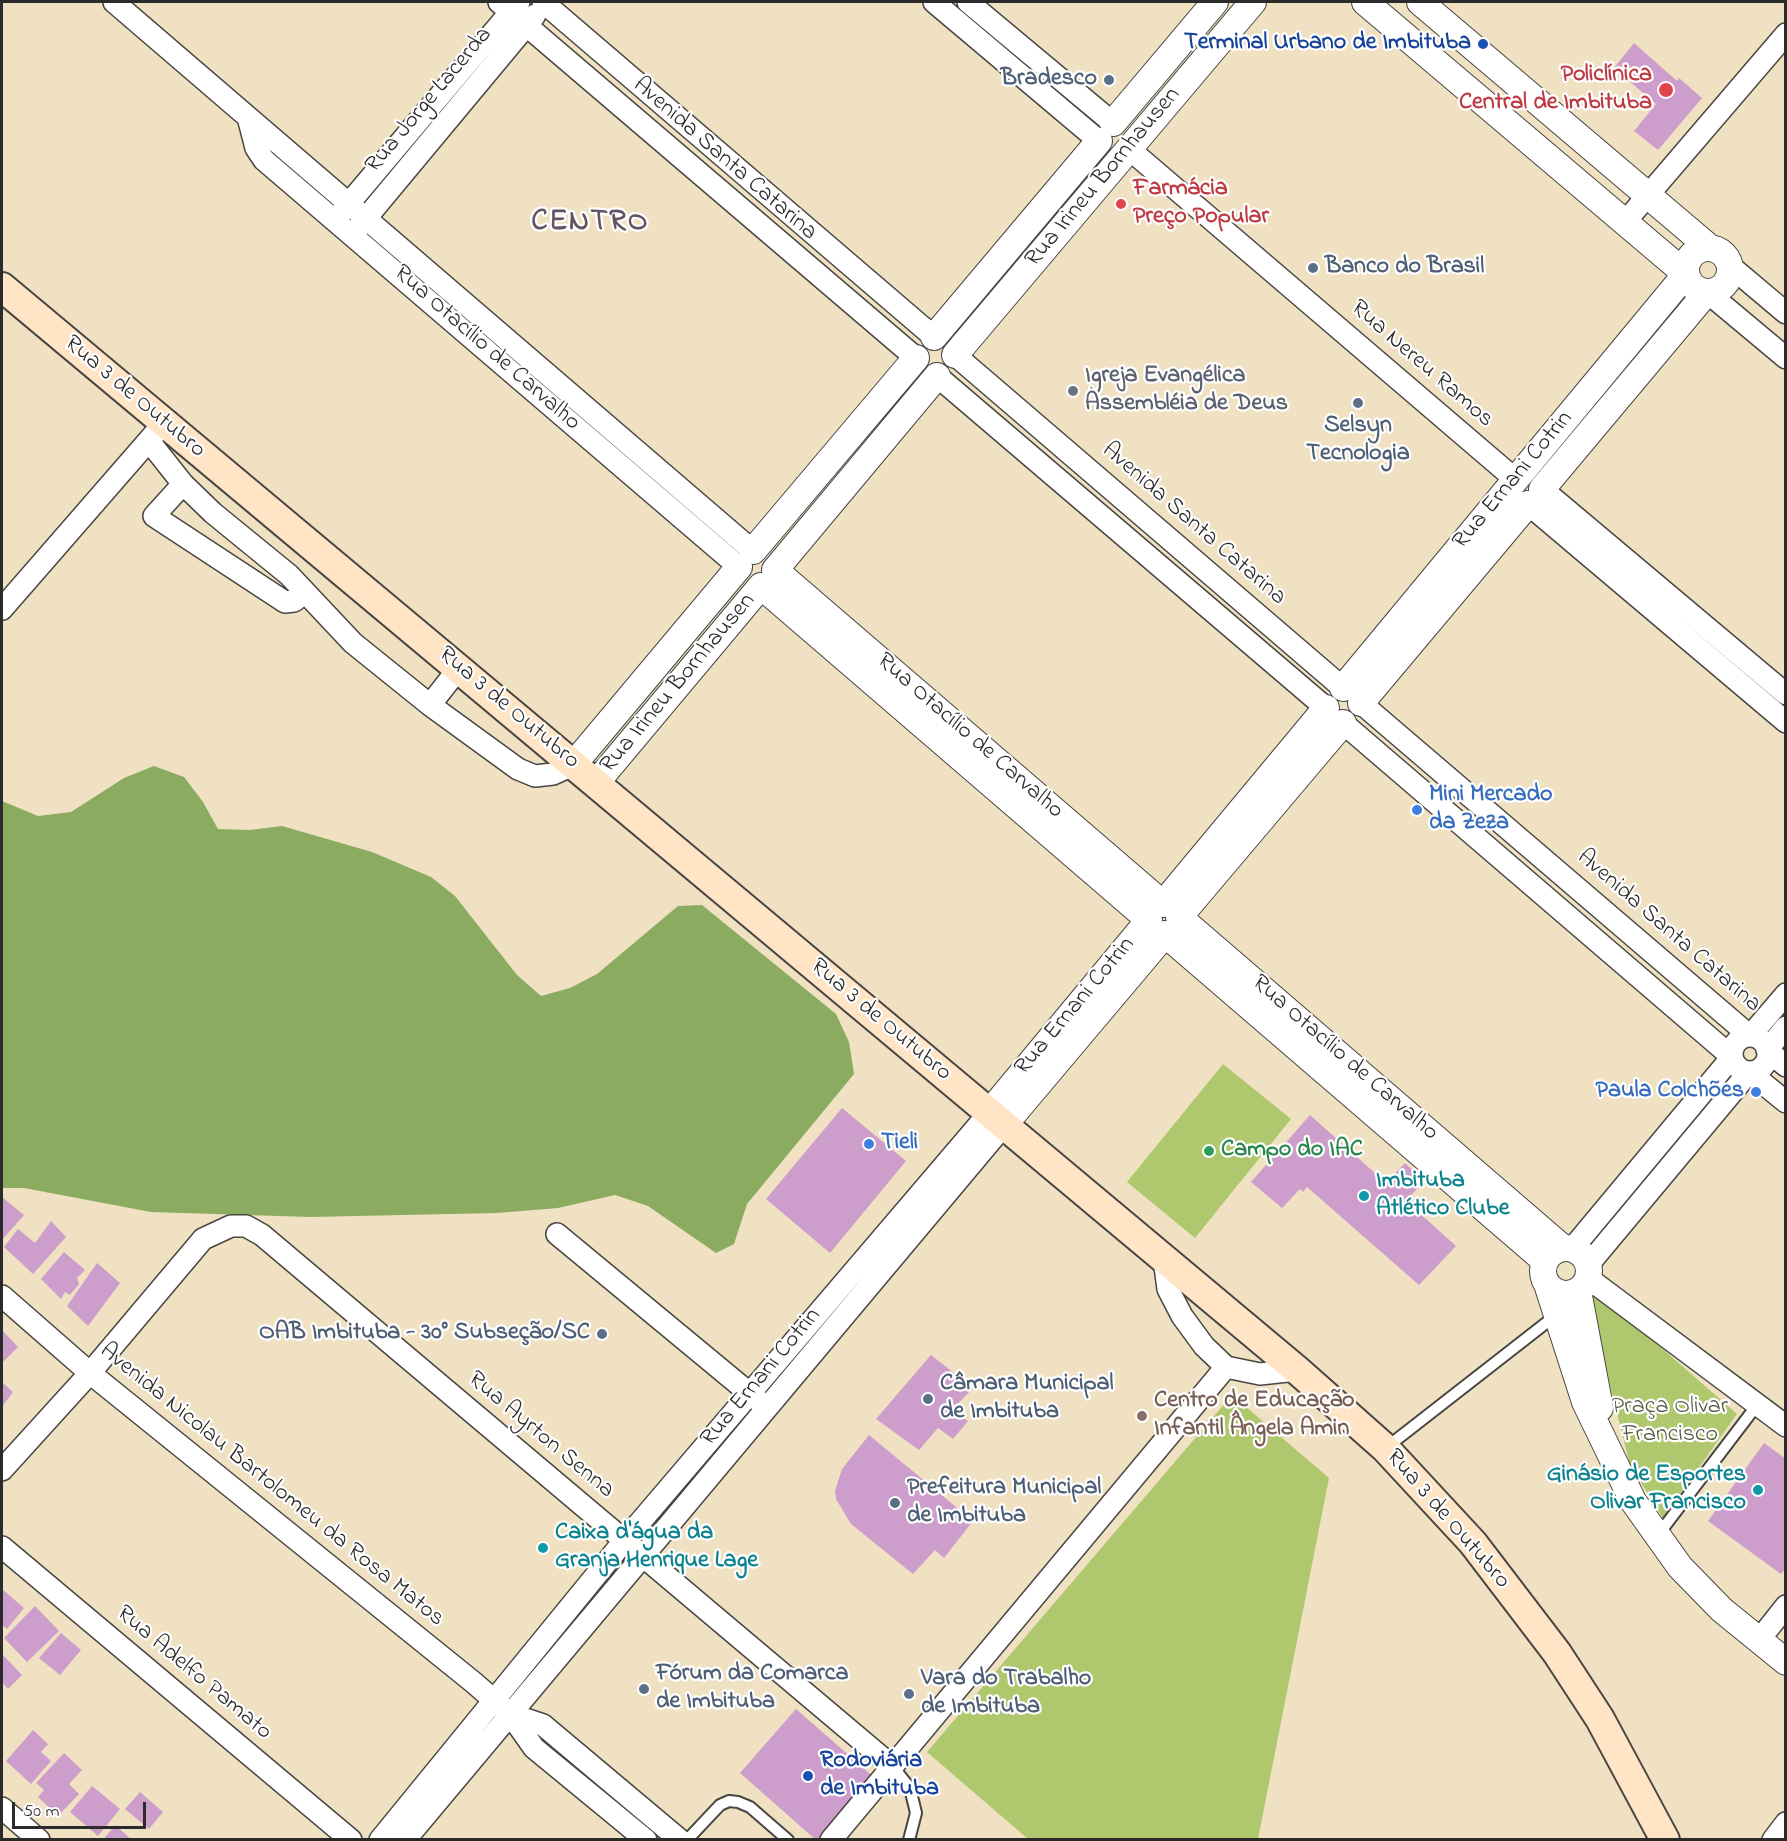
<!DOCTYPE html>
<meta charset="utf-8">
<style>
body{margin:0}
#map{position:relative;width:1787px;height:1841px;overflow:hidden;background:#efe1c1;font-family:"Indie Flower",sans-serif}
canvas{display:block}
.frame{position:absolute;inset:0;border:3px solid #2b2b2b;pointer-events:none}
.scale{position:absolute;left:12px;top:1802px;width:134px;height:27px;box-sizing:border-box;border:3px solid #2b2b2b;border-top:0;padding-left:8px;font-size:18px;line-height:21px;white-space:nowrap;color:#2b2b2b;-webkit-text-stroke:4px #fff;paint-order:stroke}
</style>
<div id="map">
<canvas width="1787" height="1841"></canvas>
<div class="frame"></div>
<div class="scale">50 m</div>
</div>
<script>
const context = document.querySelector('canvas').getContext('2d');
context.lineJoin = 'round';
function fill(path, color) { context.fillStyle = color; context.fill(path, 'evenodd'); }
const poly = rows => new Path2D(rows.map(r => 'M' + r).join(''));
function strokePath(path, color, width, dash) { context.strokeStyle = color; context.lineWidth = width; context.lineCap = dash ? 'butt' : 'round'; context.setLineDash(dash || []); context.stroke(path); }
function drawText(font, color, halo, rows, align = 'center') {
  context.font = font + ' "Indie Flower",sans-serif'; context.lineWidth = 4.5; context.setLineDash([]); context.textBaseline = 'middle'; context.strokeStyle = halo; context.fillStyle = color; for (const [text, x, y, turn = 0] of rows) {
    context.save(); context.translate(x, y); context.rotate((+turn || 0) * Math.PI / 180); context.textAlign = isNaN(turn) ? turn : align; if (halo) context.strokeText(text, 0, 0); context.fillText(text, 0, 0); context.restore();
  }
}
fill(poly([
 [1223,1064,1291,1119,1195,1238,1127,1182],
 [1591,1296,1600,1296,1610,1303,1737,1414,1663,1518,1630,1465,1593,1317],
 [1232,1395,1329,1478,1258,1839,1028,1839,927,1752]
]), '#afc76d');
fill(poly([
 [154,766,184,777,203,802,218,829,250,830,282,826,372,852,431,877,455,896,517,975,541,996,570,988,597,974,678,906,702,905,836,1014,849,1042,854,1074,747,1204,734,1244,716,1253,648,1206,615,1195,558,1208,497,1213,310,1217,151,1212,24,1188,2,1188,2,801,38,816,71,812,124,778]
]), '#8bac60');
fill(poly([
 [1634,43,1677,81,1679,78,1702,98,1658,150,1634,131,1656,104,1614,68],
 [842,1108,906,1161,830,1253,766,1199],
 [1310,1115,1386,1183,1405,1163,1424,1181,1406,1201,1456,1246,1419,1285,1307,1187,1303,1192,1300,1189,1282,1208,1251,1182],
 [2,1197,24,1215,2,1240],
 [51,1221,66,1237,33,1274,4,1247,18,1229,35,1243],
 [64,1252,85,1270,77,1278,79,1284,70,1295,65,1292,61,1299,41,1279],
 [97,1263,120,1283,88,1326,67,1306],
 [2,1330,18,1347,2,1363],
 [931,1355,973,1388,952,1410,968,1421,953,1439,938,1428,919,1450,876,1419],
 [2,1382,13,1392,2,1407],
 [869,1435,973,1521,944,1558,935,1550,913,1574,851,1524,836,1499,835,1491,842,1469],
 [1764,1443,1786,1459,1786,1568,1781,1574,1708,1521],
 [2,1589,24,1608,7,1629,2,1625],
 [35,1606,59,1631,27,1662,4,1638],
 [61,1633,81,1650,60,1675,39,1658],
 [2,1654,22,1675,8,1689,2,1682],
 [796,1709,876,1779,823,1840,816,1840,740,1773],
 [33,1730,48,1744,41,1752,51,1761,31,1784,6,1761],
 [64,1753,82,1770,69,1784,79,1794,58,1816,38,1797,44,1790,36,1783],
 [92,1786,120,1809,98,1836,70,1812],
 [140,1792,163,1812,149,1829,125,1809],
 [115,1825,132,1840,103,1840]
]), '#cd9dcc');
const service = poly([
 [1387,1447,1555,1316],
 [1658,1535,1757,1405],
 [893,1767,910,1788,916,1813,909,1840],
 [687,1840,720,1805,729,1801,738,1802,750,1807,788,1840]
]);
const minor = poly([
 [114,2,753,551],
 [499,2,916,358],
 [543,2,934,337],
 [934,2,1099,141],
 [968,2,1113,123],
 [249,121,256,148,264,160,739,567],
 [1128,148,1516,480],
 [340,214,519,2],
 [1625,222,1786,34],
 [357,229,535,15],
 [1729,265,1786,313],
 [1707,292,1786,358],
 [955,355,1343,688],
 [937,376,1326,708],
 [149,441,183,484,213,513,289,575,353,643,430,705,518,769,535,776,553,774,573,765],
 [183,484,154,516,285,602,294,601,305,592],
 [1542,489,1786,694],
 [1528,504,1786,722],
 [2,609,157,431],
 [1361,703,1750,1036,1786,994],
 [430,705,459,668],
 [1343,723,1732,1057,1572,1249],
 [1786,1027,1767,1050,1786,1066],
 '1732 1054a18 18 0 1 1 36 0a18 18 0 1 1-36 0Z',
 [557,1234,760,1402],
 [1164,1259,1168,1289,1182,1316,1204,1346,1226,1367,1260,1374,1297,1370],
 [1588,1265,1749,1072,1786,1102],
 [1588,1278,1786,1426],
 [2,1296,90,1373,473,1682,510,1714,534,1748,646,1840],
 [2,1470,90,1373,203,1239,231,1226,246,1226,262,1235,893,1767],
 [2,1547,351,1840],
 [1759,1640,1786,1606],
 [510,1714,543,1725,680,1840],
 [2,1808,39,1840],
 [380,1840,624,1541,989,1113],
 [405,1840,1004,1125],
 [831,1840,1226,1367],
 [1773,1840,1786,1823]
]);
const tertiary = poly([
 [1420,2,1710,248],
 [1113,123,1215,2],
 '1686 270a22 22 0 1 1 44 0a22 22 0 1 1-44 0Z',
 [934,337,1099,141],
 [955,355,1253,2],
 [937,376,775,570,1163,904,1326,708],
 [1542,489,1707,292],
 [753,551,916,358],
 [1343,688,1686,274,1365,2],
 [1361,703,1528,504],
 [1343,723,1179,917,1563,1248],
 [573,765,739,567],
 [596,783,761,586,1149,920,989,1113],
 [1004,1125,1165,934,1545,1261],
 '1543 1271a23 23 0 1 1 46 0a23 23 0 1 1-46 0Z',
 [1547,1284,1585,1402,1633,1501,1680,1567,1722,1610,1786,1662],
 [1578,1291,1600,1408]
]);
const secondary = poly([
 [2,287,1297,1370,1385,1448,1473,1543,1557,1653,1600,1719,1665,1840]
]);
strokePath(service, '#484642', 14);
strokePath(minor, '#484642', 24);
strokePath(tertiary, '#484642', 28);
strokePath(secondary, '#484642', 32);
strokePath(service, '#fff', 10);
strokePath(minor, '#fff', 21);
strokePath(tertiary, '#fff', 26);
strokePath(secondary, '#ffe4c6', 28);
for (const [x, y, r, color] of [
 [1483,44,6,"#1a4fb4"],
 [1109,80,6,"#5c6f8a"],
 [1666,90,8,"#e0444e"],
 [1121,204,6,"#e0444e"],
 [1313,268,6,"#5c6f8a"],
 [1073,391,6,"#6b7280"],
 [1358,403,6,"#5c6f8a"],
 [1417,810,6,"#3f7fe0"],
 [1756,1092,6,"#3f7fe0"],
 [869,1144,6,"#3f7fe0"],
 [1209,1151,6,"#2e9e5b"],
 [1364,1196,6,"#0f9aa8"],
 [602,1334,6,"#5c6f8a"],
 [928,1399,6,"#5c6f8a"],
 [1142,1416,6,"#8d6e63"],
 [1758,1490,6,"#0f9aa8"],
 [895,1503,6,"#5c6f8a"],
 [543,1548,6,"#0f9aa8"],
 [644,1689,6,"#5c6f8a"],
 [909,1694,6,"#5c6f8a"],
 [808,1776,6,"#1a4fb4"]
]) { const dot = new Path2D(); dot.arc(x, y, r, 0, 2 * Math.PI); context.fillStyle = color; context.fill(dot); strokePath(dot, '#fff', 2); }
drawText('bold 24px', '#164399', '#fff', [
 ["Terminal Urbano de Imbituba",1471,44],
 ["Rodoviária",820,1762,"left"],
 ["de Imbituba",820,1790,"left"]
], 'right');
drawText('bold 24px', '#be3a42', '#fff', [
 ["Policlínica",1652,76],
 ["Central de Imbituba",1652,104],
 ["Farmácia",1133,190,"left"],
 ["Preço Popular",1133,218,"left"]
], 'right');
drawText('bold 24px', '#4e5e75', '#fff', [
 ["Bradesco",1097,80,"right"],
 ["Banco do Brasil",1325,268],
 ["Selsyn",1358,427,"center"],
 ["Tecnologia",1358,455,"center"],
 ["OAB Imbituba - 30° Subseção/SC",590,1334,"right"],
 ["Câmara Municipal",940,1385],
 ["de Imbituba",940,1413],
 ["Prefeitura Municipal",907,1489],
 ["de Imbituba",907,1517],
 ["Fórum da Comarca",656,1675],
 ["de Imbituba",656,1703],
 ["Vara do Trabalho",921,1680],
 ["de Imbituba",921,1708]
], 'left');
drawText('24px', '#2b2b2b', '#fff', [
 ["Rua Jorge Lacerda",430,101,-50],
 ["Avenida Santa Catarina",724,160,41],
 ["Rua Irineu Bornhausen",1104,178,-50],
 ["Rua Otacílio de Carvalho",486,349,41],
 ["Rua Nereu Ramos",1421,365,41],
 ["Rua 3 de Outubro",134,398,40],
 ["Rua Ernani Cotrin",1514,481,-50],
 ["Avenida Santa Catarina",1193,525,41],
 ["Rua Irineu Bornhausen",679,684,-50],
 ["Rua 3 de Outubro",508,709,40],
 ["Rua Otacílio de Carvalho",969,737,41],
 ["Avenida Santa Catarina",1668,932,41],
 ["Rua Ernani Cotrin",1076,1007,-50],
 ["Rua 3 de Outubro",880,1021,40],
 ["Rua Otacílio de Carvalho",1344,1059,41],
 ["Rua Ernani Cotrin",762,1378,-50],
 ["Rua Ayrton Senna",540,1436,40],
 ["Avenida Nicolau Bartolomeu da Rosa Matos",271,1486,39],
 ["Rua 3 de Outubro",1447,1520,49],
 ["Rua Adelfo Pamato",193,1674,40]
]);
drawText('bold 24px', '#5b616d', '#fff', [
 ["Igreja Evangélica",1085,377],
 ["Assembléia de Deus",1085,405]
], 'left');
drawText('bold 24px', '#366cbe', '#fff', [
 ["Mini Mercado",1429,796],
 ["da Zeza",1429,824],
 ["Paula Colchões",1744,1092,"right"],
 ["Tieli",881,1144]
], 'left');
drawText('bold 24px', '#27864d', '#fff', [
 ["Campo do IAC",1221,1151]
], 'left');
drawText('bold 24px', '#0d838f', '#fff', [
 ["Imbituba",1376,1182],
 ["Atlético Clube",1376,1210],
 ["Ginásio de Esportes",1746,1476,"right"],
 ["Olivar Francisco",1746,1504,"right"],
 ["Caixa d'água da",555,1534],
 ["Granja Henrique Lage",555,1562]
], 'left');
drawText('bold 24px', '#785e54', '#fff', [
 ["Centro de Educação",1154,1402],
 ["Infantil Ângela Amin",1154,1430]
], 'left');
drawText('24px', '#535a3f', '#fff', [
 ["Praça Olivar",1670,1408],
 ["Francisco",1670,1436]
]);
context.letterSpacing = '1.5px';
drawText('bold 30px', '#645363', '#fff', [
 ["CENTRO",590,224]
]);
context.letterSpacing = '0px';
</script>
